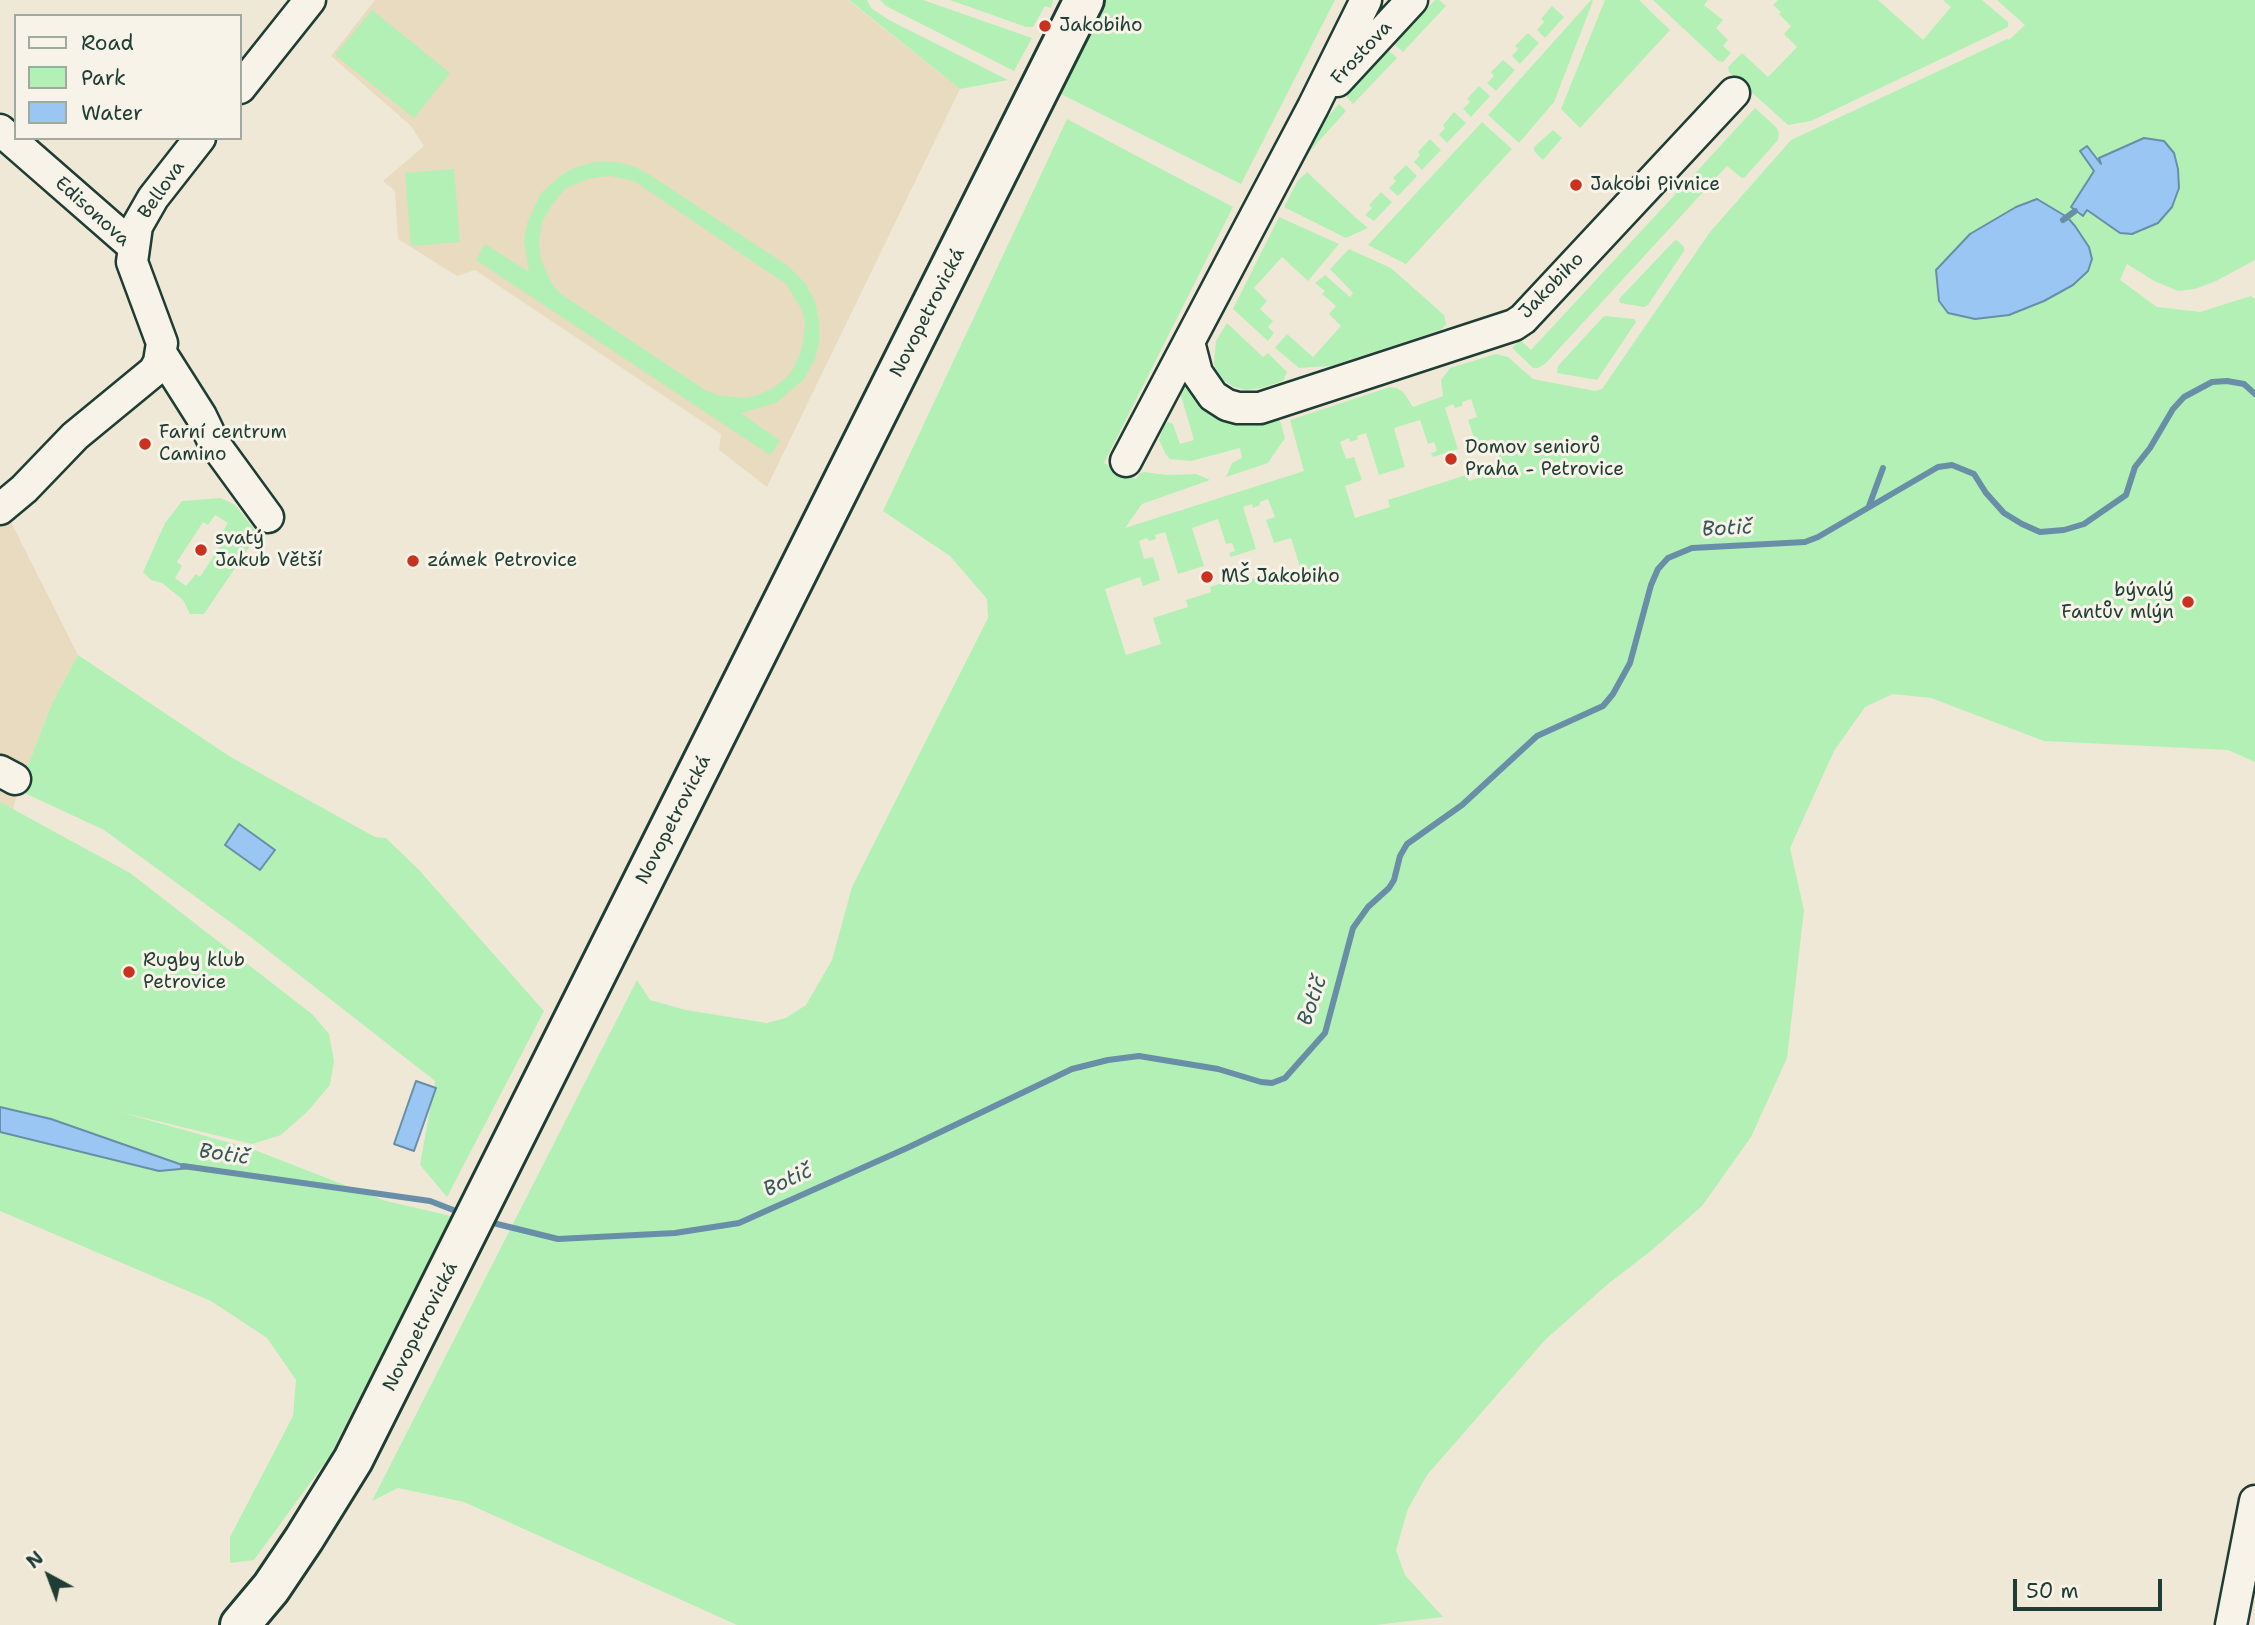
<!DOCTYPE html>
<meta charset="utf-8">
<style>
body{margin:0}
#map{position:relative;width:2255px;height:1625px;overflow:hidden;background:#f0e8d6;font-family:"Shantell Sans",sans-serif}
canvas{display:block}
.legend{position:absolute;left:14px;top:14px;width:228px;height:126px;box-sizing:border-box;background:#f7f3e8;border:2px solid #a1aaa0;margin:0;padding:9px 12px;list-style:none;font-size:21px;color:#1f3d34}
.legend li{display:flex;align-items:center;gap:14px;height:35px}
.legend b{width:35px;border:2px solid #a1aaa0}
.north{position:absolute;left:14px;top:1541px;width:70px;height:70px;-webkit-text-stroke:5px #f7f3e8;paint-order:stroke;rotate:319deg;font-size:19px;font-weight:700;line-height:28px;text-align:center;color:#1f3d34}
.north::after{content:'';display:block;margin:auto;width:24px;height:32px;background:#1f3d34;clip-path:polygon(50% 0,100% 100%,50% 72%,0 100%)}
.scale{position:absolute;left:2013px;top:1579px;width:149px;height:32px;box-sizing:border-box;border:4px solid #1f3d34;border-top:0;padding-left:9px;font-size:21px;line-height:24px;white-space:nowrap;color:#1f3d34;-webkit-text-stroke:5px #f7f3e8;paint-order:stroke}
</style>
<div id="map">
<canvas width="2255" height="1625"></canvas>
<ul class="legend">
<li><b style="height:9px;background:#f7f3e8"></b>Road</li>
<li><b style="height:19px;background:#b3f0b6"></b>Park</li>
<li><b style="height:19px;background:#99c6f3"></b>Water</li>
</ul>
<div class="north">N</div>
<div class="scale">50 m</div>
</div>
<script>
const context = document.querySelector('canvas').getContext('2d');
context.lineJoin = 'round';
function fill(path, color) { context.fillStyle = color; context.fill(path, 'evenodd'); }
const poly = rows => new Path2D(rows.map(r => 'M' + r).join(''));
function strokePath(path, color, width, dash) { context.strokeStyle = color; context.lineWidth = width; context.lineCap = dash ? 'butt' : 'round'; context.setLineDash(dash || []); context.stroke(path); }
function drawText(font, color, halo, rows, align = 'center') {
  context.font = font + ' "Shantell Sans",sans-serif'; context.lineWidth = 6; context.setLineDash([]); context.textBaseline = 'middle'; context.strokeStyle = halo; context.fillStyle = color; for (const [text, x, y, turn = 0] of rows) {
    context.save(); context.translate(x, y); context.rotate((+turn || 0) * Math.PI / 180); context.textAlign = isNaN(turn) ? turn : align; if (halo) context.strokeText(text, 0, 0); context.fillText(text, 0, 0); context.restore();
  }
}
fill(poly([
 [375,0,848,0,960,89,767,487,719,450,721,434,475,270,457,276,398,239,395,191,383,181,424,146,411,126,331,56],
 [8,516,78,655,53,701,18,790,13,810,0,802,0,521]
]), '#e8dbc0');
fill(poly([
 [849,0,867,0,871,8,889,20,1008,80,960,89],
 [880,0,923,0,1032,38,1014,71,886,6],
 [950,0,1053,0,1051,8,1045,6,1033,27,1026,27],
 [1101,0,1335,0,1241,184,1057,92],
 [1435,0,1439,0,1446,6,1403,52,1394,44],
 [1591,0,1593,1,1554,102,1519,143,1488,115],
 [1605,0,1639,0,1670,30,1580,128,1561,109],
 [1653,0,1708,0,1704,5,1723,20,1716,28,1728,40,1723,46,1731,53,1723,62,1718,61],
 [1778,0,1878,0,1923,40,1951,7,1943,0,1982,0,2008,22,2008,27,1811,121,1788,125,1729,72,1728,67,1742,53,1768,77,1797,47,1784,34,1791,26,1779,14,1781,12,1773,5],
 [1997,0,2255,0,2255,260,2216,281,2195,289,2178,291,2154,281,2127,264,2120,280,2157,307,2200,312,2251,296,2255,299,2255,762,2228,750,2044,741,1931,698,1893,694,1865,707,1834,751,1790,848,1804,910,1787,1058,1751,1137,1702,1206,1652,1250,1608,1284,1545,1340,1427,1475,1408,1509,1396,1550,1405,1575,1443,1617,1376,1625,737,1625,464,1502,398,1488,372,1501,637,980,650,1000,686,1010,767,1023,786,1018,806,1005,832,960,852,887,988,618,987,599,950,556,883,511,1067,119,1233,207,1104,463,1136,479,1139,474,1144,472,1167,475,1196,474,1210,480,1142,504,1125,528,1304,471,1290,420,1390,387,1397,388,1404,393,1413,407,1443,396,1441,380,1450,368,1496,354,1508,357,1533,379,1595,391,1602,389,1710,232,1791,140,2007,39,2009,40,2025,25],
 [2144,138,2164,141,2143,231,2132,234,2120,233,2087,209,2082,215,2071,207,2094,171,2081,151,2087,147,2102,166,2100,158],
 [2054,210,2067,217,2089,247,2088,271,2073,285,2044,301,2009,315,1975,319],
 [1471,399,1477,417,1468,420,1476,444,1493,439,1503,470,1469,481,1466,475,1388,500,1390,507,1355,518,1345,486,1362,480,1354,457,1346,459,1340,442,1349,438,1350,442,1358,439,1357,436,1366,433,1379,475,1405,467,1394,428,1420,420,1428,444,1434,442,1437,451,1431,453,1433,457,1458,449,1445,408,1453,404,1455,408,1462,406,1462,402],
 [1268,499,1275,517,1266,520,1274,543,1291,538,1301,570,1266,581,1264,575,1239,583,1237,578,1210,587,1211,592,1186,600,1188,607,1153,618,1161,644,1126,655,1105,589,1140,577,1143,586,1160,580,1153,557,1144,559,1139,541,1147,538,1149,541,1156,539,1155,535,1165,532,1178,574,1204,566,1192,528,1218,519,1226,544,1232,543,1235,551,1229,553,1231,557,1256,549,1243,507,1252,504,1253,508,1260,505,1260,502],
 [1552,6,1564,17,1545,38,1537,30,1544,22,1541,19],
 [372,10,450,73,414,118,335,55],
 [1528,33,1539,43,1520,64,1512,56,1518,49,1515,46],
 [1388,50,1397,58,1353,104,1346,96],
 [1503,60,1515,70,1496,91,1487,83,1494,76,1491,72],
 [1479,86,1490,96,1471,117,1463,109,1470,102,1467,99],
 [1339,104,1346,111,1293,170,1309,138],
 [1755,108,1776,127,1779,133,1778,140,1745,177,1742,178,1727,166,1545,364,1538,368,1533,368,1512,348,1520,340,1531,350,1681,188,1684,190,1690,183,1688,181],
 [1454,112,1466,123,1447,143,1439,135,1445,128,1443,125],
 [1482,122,1512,149,1406,264,1368,245],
 [1553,130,1562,138,1543,160,1534,151,1534,147],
 [1430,139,1441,150,1422,170,1414,162,1420,155,1418,152],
 [596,162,616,162,633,166,650,175,788,266,804,282,815,301,819,321,820,339,815,359,804,379,776,403,741,413,780,441,770,455,476,260,485,244,529,272,524,241,527,223,541,193,563,174,576,167],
 [599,177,611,176,634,181,786,284,802,310,805,325,802,348,794,368,785,379,773,388,758,395,744,398,717,395,705,390,561,294,552,284,541,260,539,241,542,222,551,206,565,189,587,179],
 [1406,165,1417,176,1398,196,1389,188,1396,181,1393,178],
 [454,169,460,242,411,246,405,173],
 [1307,172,1356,218,1368,228,1346,238,1284,207,1297,182],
 [1381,192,1392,202,1374,221,1365,215,1372,208,1369,205],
 [1279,217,1339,244,1308,281,1282,257,1254,288,1267,301,1260,309,1273,321,1268,327,1274,333,1268,341,1233,309],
 [1677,240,1684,247,1684,251,1648,305,1644,307,1620,303,1619,299,1674,241],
 [1349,249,1391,268,1444,315,1446,324,1441,330,1331,366,1299,368,1275,348,1287,334,1313,357,1341,326,1329,314,1336,306,1322,294,1325,291,1315,283,1325,275,1350,297,1353,293,1330,269],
 [1606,316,1634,319,1636,322,1597,380,1557,373,1558,366,1603,317],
 [1227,323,1263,357,1268,353,1287,372,1283,381,1261,388,1246,390,1234,387,1221,379,1214,365,1215,351,1216,341],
 [1184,386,1278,414,1285,438,1268,463,1226,477,1232,463,1242,458,1240,448,1191,461,1170,459,1166,455,1159,440,1164,425,1168,422,1173,424,1180,444,1194,440,1181,396,1181,391],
 [221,498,235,505,258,534,204,614,190,614,183,600,162,583,151,580,143,572,165,523,182,501],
 [215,515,228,523,221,534,226,537,200,577,196,574,186,586,175,578,182,566,177,562,203,522,208,525],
 [78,655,229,756,375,837,386,838,419,870,544,1011,447,1197,420,1165,435,1081,252,938,104,830,18,790,53,701],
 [0,802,130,873,312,1014,329,1034,334,1061,330,1085,308,1111,281,1135,252,1144,120,1112,252,1149,386,1201,451,1216,329,1457,254,1560,230,1563,230,1537,293,1416,296,1380,267,1338,211,1301,0,1211,0,1132,159,1171,189,1168,51,1119,0,1107]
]), '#b3f0b6');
const water = poly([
 [2144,138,2164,141,2174,153,2178,169,2179,188,2172,207,2158,223,2132,234,2120,233,2087,210,2083,216,2071,207,2094,171,2080,151,2087,146,2101,164,2099,158,2144,138],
 [2037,199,2067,217,2075,226,2089,247,2092,259,2088,271,2073,285,2044,301,2009,315,1975,319,1948,313,1939,301,1936,270,1970,234,2016,207,2037,199],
 [239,824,275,850,260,870,225,845,239,824],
 [416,1081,436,1088,414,1151,394,1144,416,1081],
 [0,1107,51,1119,191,1168,159,1171,0,1132,0,1107]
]);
fill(water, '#99c6f3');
strokePath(water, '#688fa7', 2);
strokePath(poly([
 [2063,220,2075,211],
 [1869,506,1883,468],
 [183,1166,430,1201,461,1213],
 [485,1221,558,1239,675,1233,739,1223,907,1148,1072,1069,1108,1060,1139,1056,1218,1069,1261,1082,1272,1083,1285,1078,1325,1033,1353,928,1368,907,1389,888,1394,880,1400,856,1407,844,1462,805,1537,736,1603,706,1613,694,1630,663,1651,585,1658,569,1668,558,1692,548,1805,542,1818,537,1938,467,1952,465,1974,474,1986,493,2004,513,2022,524,2040,532,2064,530,2084,524,2126,495,2135,467,2150,448,2173,409,2184,397,2212,382,2227,381,2244,384,2255,394]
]), '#688fa7', 6);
const minor = poly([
 [1337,81,1412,0],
 [240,88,310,0],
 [0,130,134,247],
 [1189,342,1197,373,1213,396,1227,405,1238,408,1260,408,1514,325,1523,319,1734,93],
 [161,353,201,416,214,443,268,517],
 [1126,461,1313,107,1366,0],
 [0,509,24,489,75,436,154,371,159,362,162,343,132,262,137,226,153,198,200,138],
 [0,771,15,779],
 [2231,1625,2255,1501]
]);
const major = poly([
 [240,1625,271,1588,304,1539,353,1460,1084,0]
]);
strokePath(minor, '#1f3d34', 35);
strokePath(major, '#1f3d34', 44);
strokePath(minor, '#f7f3e8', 30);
strokePath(major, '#f7f3e8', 38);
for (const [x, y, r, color] of [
 [1045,26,7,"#c8321e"],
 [1576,185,7,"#c8321e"],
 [145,444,7,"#c8321e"],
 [1451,459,7,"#c8321e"],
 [201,550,7,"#c8321e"],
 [413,561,7,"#c8321e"],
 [1207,577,7,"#c8321e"],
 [2188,602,7,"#c8321e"],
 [129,972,7,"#c8321e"]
]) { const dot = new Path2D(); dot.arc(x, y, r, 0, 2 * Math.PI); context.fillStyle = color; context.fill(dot); strokePath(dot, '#f7f3e8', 2.5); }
drawText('19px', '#1f3d34', '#f7f3e8', [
 ["Jakobiho",1059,26],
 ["Jakobi Pivnice",1590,185],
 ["Farní centrum",159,433],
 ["Camino",159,455],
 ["Domov seniorů",1465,448],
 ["Praha - Petrovice",1465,470],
 ["svatý",215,539],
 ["Jakub Větší",215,561],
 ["zámek Petrovice",427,561],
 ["MŠ Jakobiho",1221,577],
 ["bývalý",2174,591,"right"],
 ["Fantův mlýn",2174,613,"right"],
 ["Rugby klub",143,961],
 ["Petrovice",143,983]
], 'left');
drawText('19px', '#1f3d34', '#f7f3e8', [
 ["Frostova",1362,53,-47],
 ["Bellova",162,190,-55],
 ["Edisonova",92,212,42],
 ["Jakobiho",1552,286,-46],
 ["Novopetrovická",928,313,-63],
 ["Novopetrovická",674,820,-63],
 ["Novopetrovická",421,1327,-63]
]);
drawText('italic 21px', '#37585a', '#f7f3e8', [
 ["Botič",1727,529,-3],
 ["Botič",1313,1001,-71],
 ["Botič",224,1155,8],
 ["Botič",788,1181,-25]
]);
</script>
